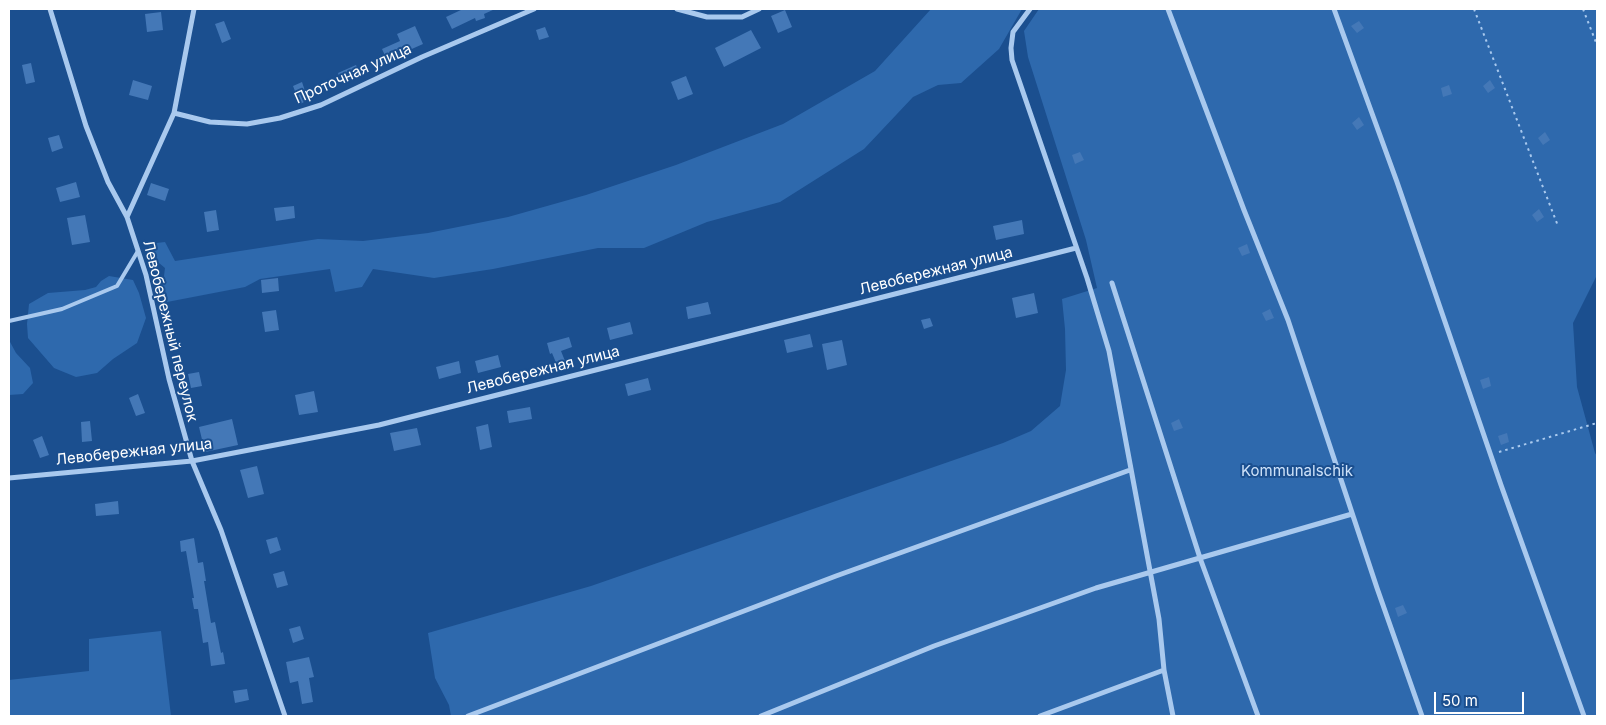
<!DOCTYPE html>
<meta charset="utf-8">
<style>
body{margin:0}
#map{position:relative;width:1606px;height:725px;overflow:hidden;background:#1b4f8f;font-family:Inter,sans-serif}
canvas{display:block}
.frame{position:absolute;inset:0;border:10px solid #fff;pointer-events:none}
.scale{position:absolute;left:1434px;top:692px;width:90px;height:22px;box-sizing:border-box;border:2px solid #fff;border-top:0;padding-left:6px;font-size:15px;line-height:18px;white-space:nowrap;color:#fff;-webkit-text-stroke:4px #1b4f8f;paint-order:stroke}
</style>
<div id="map">
<canvas width="1606" height="725"></canvas>
<div class="frame"></div>
<div class="scale">50 m</div>
</div>
<script>
const context = document.querySelector('canvas').getContext('2d');
context.lineJoin = 'round';
function fill(path, color) { context.fillStyle = color; context.fill(path, 'evenodd'); }
const poly = rows => new Path2D(rows.map(r => 'M' + r).join(''));
function strokePath(path, color, width, dash) { context.strokeStyle = color; context.lineWidth = width; context.lineCap = dash ? 'butt' : 'round'; context.setLineDash(dash || []); context.stroke(path); }
function drawText(font, color, halo, rows, align = 'center') {
  context.font = font + ' Inter,sans-serif'; context.lineWidth = 4; context.setLineDash([]); context.textBaseline = 'middle'; context.strokeStyle = halo; context.fillStyle = color; for (const [text, x, y, turn = 0] of rows) {
    context.save(); context.translate(x, y); context.rotate((+turn || 0) * Math.PI / 180); context.textAlign = isNaN(turn) ? turn : align; if (halo) context.strokeText(text, 0, 0); context.fillText(text, 0, 0); context.restore();
  }
}
fill(poly([
 [931,9,1022,9,999,49,961,83,938,85,913,97,864,149,780,202,707,222,644,248,598,248,493,269,434,278,373,269,362,287,335,292,330,269,260,279,245,287,167,302,162,292,165,268,153,258,148,244,165,242,175,261,318,239,363,241,428,233,508,217,586,195,676,165,783,124,875,71],
 [1039,9,1597,9,1597,275,1573,323,1577,387,1595,453,1597,456,1597,716,451,716,449,705,435,678,428,633,591,586,1003,443,1031,431,1060,406,1066,370,1065,329,1062,299,1097,288,1086,240,1028,57,1024,31],
 [109,276,133,280,139,293,146,318,137,343,113,359,97,373,76,377,54,368,28,338,27,324,29,304,48,293,85,290,96,287,101,281],
 [9,340,16,353,30,368,33,383,23,394,9,395],
 [161,631,171,716,9,716,9,680,89,671,89,639]
]), '#2e69ad');
fill(poly([
 [463,9,495,9,484,14,485,18,476,21,475,18,452,29,446,17],
 [785,10,792,27,778,33,771,16],
 [161,12,163,30,147,32,145,14],
 [224,21,231,39,222,43,215,24],
 [1359,21,1364,28,1357,33,1351,26],
 [415,26,423,44,387,60,382,49,400,41,397,34],
 [545,27,549,37,539,40,536,30],
 [751,30,761,48,724,67,715,48],
 [31,63,35,82,26,84,22,65],
 [356,65,360,74,341,82,338,73],
 [686,76,693,94,678,100,671,82],
 [133,80,152,86,148,100,129,95],
 [1490,80,1495,88,1488,93,1483,86],
 [302,82,308,100,300,104,293,86],
 [1449,85,1452,94,1443,97,1441,88],
 [1359,117,1364,125,1357,130,1352,123],
 [1545,132,1550,140,1543,145,1538,138],
 [59,135,63,148,52,152,48,138],
 [1080,152,1084,160,1075,164,1072,155],
 [76,182,80,197,60,202,56,188],
 [151,183,169,189,165,201,147,195],
 [294,206,295,218,276,221,274,208],
 [1539,209,1544,217,1537,222,1532,215],
 [216,210,219,230,207,232,204,212],
 [85,215,90,242,72,245,67,218],
 [1022,220,1024,234,996,240,993,226],
 [1247,244,1250,253,1242,256,1238,248],
 [278,278,279,291,262,293,261,280],
 [1034,293,1038,313,1016,318,1012,298],
 [708,302,711,314,688,319,686,307],
 [1270,309,1274,318,1266,321,1262,313],
 [276,310,279,330,265,332,262,312],
 [930,318,933,326,924,329,921,320],
 [630,322,633,334,610,340,607,328],
 [810,334,813,347,787,353,784,340],
 [569,337,572,347,561,351,565,361,557,365,552,353,550,354,547,343],
 [842,340,847,365,827,370,822,344],
 [498,355,501,367,478,373,475,361],
 [459,361,461,373,439,379,436,367],
 [199,372,202,386,191,388,188,374],
 [1489,377,1491,386,1483,389,1480,380],
 [648,378,651,390,628,396,625,384],
 [314,391,318,412,299,415,295,395],
 [138,394,145,413,136,416,129,398],
 [530,407,532,419,509,423,507,411],
 [232,419,238,445,205,452,199,427],
 [1179,419,1183,428,1174,431,1171,423],
 [90,421,92,441,82,442,81,422],
 [488,424,492,447,480,450,476,427],
 [417,428,421,445,394,451,390,433],
 [1507,433,1509,442,1501,445,1498,436],
 [42,436,49,455,40,458,33,440],
 [257,466,264,494,248,498,240,470],
 [118,501,119,514,96,516,95,504],
 [277,537,281,550,270,554,266,540],
 [194,538,198,563,203,562,206,581,204,581,211,623,215,622,221,653,223,652,225,664,211,666,208,642,203,643,198,609,194,609,192,598,194,598,186,551,181,552,180,541],
 [284,571,288,585,277,588,273,574],
 [1403,605,1407,613,1398,617,1395,608],
 [300,626,304,639,293,643,289,629],
 [309,657,314,677,309,678,313,702,302,704,298,681,290,683,286,662],
 [247,689,249,700,235,703,233,691]
]), '#4478b7');
strokePath(poly([
 [1474,9,1558,226],
 [1583,9,1597,45],
 [1499,452,1597,423]
]), '#a9c9ee', 2, [2.5, 4]);
strokePath(poly([
 [9,321,62,309,117,286,138,251]
]), '#a9c9ee', 4);
strokePath(poly([
 [50,9,86,126,108,182,127,217,146,275,169,379,192,461,221,530,285,716],
 [677,9,707,17,742,17,759,9],
 [1030,9,1013,32,1011,48,1012,60,1087,278,1109,351,1159,619,1164,670,1173,716],
 [1168,9,1244,210,1288,320,1377,588,1422,716],
 [1334,9,1397,182,1501,485,1584,716],
 [174,113,210,122,247,124,280,118,321,105,422,57,534,9],
 [127,217,174,113,194,9],
 [1112,283,1200,558,1258,716],
 [9,478,192,461,379,425,1076,248],
 [468,716,836,576,1130,470],
 [761,716,934,646,1096,588,1352,514],
 [1040,716,1164,670]
]), '#a9c9ee', 5);
drawText('15px', '#fff', '#1b4f8f', [
 ["Проточная улица",353,74,-24],
 ["Левобережная улица",936,271,-14],
 ["Левобережный переулок",170,331,76],
 ["Левобережная улица",543,370,-14],
 ["Левобережная улица",134,452,-6]
]);
drawText('15px', '#cfe3fa', '#1b4f8f', [
 ["Kommunalschik",1297,471]
]);
</script>
